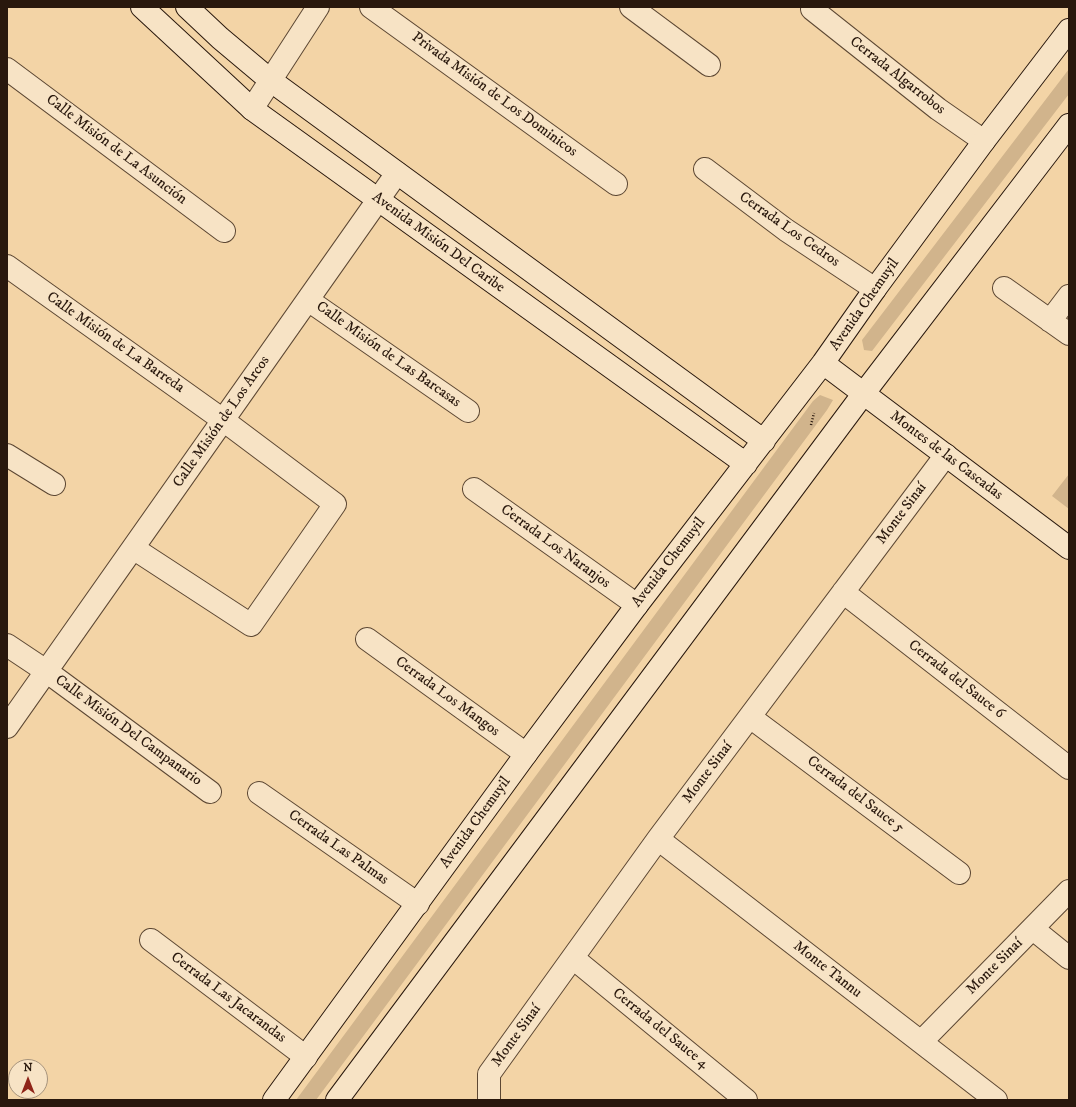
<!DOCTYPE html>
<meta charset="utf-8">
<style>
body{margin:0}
#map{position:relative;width:1076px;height:1107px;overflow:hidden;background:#f3d4a6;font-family:"IM FELL DW Pica",serif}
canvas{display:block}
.frame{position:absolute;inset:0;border:8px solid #29180d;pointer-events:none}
.north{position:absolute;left:8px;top:1059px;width:40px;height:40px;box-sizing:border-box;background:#f7e3c5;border:1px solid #a5927b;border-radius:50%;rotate:0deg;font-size:11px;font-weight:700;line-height:16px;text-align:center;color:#29180d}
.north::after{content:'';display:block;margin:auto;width:14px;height:18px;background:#8f2418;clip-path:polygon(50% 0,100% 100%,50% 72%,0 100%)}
</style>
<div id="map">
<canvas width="1076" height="1107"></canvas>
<div class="frame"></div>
<div class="north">N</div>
</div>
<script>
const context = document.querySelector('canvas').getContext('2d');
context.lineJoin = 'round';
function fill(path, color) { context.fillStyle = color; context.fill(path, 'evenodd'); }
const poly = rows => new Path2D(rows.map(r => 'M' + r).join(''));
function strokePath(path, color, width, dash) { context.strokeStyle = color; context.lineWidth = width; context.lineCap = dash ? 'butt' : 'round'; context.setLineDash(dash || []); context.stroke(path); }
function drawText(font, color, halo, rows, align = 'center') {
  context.font = font + ' "IM FELL DW Pica",serif'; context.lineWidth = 4; context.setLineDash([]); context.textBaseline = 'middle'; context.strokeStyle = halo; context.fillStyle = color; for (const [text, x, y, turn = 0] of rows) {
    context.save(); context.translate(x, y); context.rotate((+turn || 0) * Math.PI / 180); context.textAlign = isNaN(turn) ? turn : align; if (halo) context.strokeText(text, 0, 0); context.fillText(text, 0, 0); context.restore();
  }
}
fill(poly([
 [1069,69,1069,94,872,351,864,350,862,340],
 [820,395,833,400,827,410,316,1100,296,1100,813,401],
 [1069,474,1069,509,1052,496]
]), '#d1b48c');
const street = poly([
 [371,7,616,184],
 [631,7,709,65],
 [812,9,938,109,984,141],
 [7,69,224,231],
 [252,109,318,7],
 [705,169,786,230,875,289],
 [7,266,223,420,335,504,251,625,133,548],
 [1004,288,1069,334],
 [308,300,468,411],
 [1050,321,1069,296],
 [7,455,54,484],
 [474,489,637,605],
 [843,592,1069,768],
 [367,639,526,754],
 [7,645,46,671,210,792],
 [750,717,959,873],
 [7,727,397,173],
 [259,793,418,904],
 [658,839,996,1100],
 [1033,929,1069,958],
 [151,940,306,1057],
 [573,958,746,1100],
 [921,1042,1069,891],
 [489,1100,489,1074,658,839,946,455]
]);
const secondary = poly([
 [142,7,252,109,746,464],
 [187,7,220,38,270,80,764,441],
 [823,363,1069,548],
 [274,1100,526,754,637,605,823,363,875,289,984,141,1069,30],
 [337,1100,864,393,1069,125]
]);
strokePath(street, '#5c4733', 24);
strokePath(secondary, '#29180d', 24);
strokePath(poly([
 [811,425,814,413]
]), '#29180d', 2.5, [1, 2]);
strokePath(street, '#f7e3c5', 22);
strokePath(secondary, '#f7e3c5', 22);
drawText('15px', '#29180d', '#f7e3c5', [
 ["Cerrada Algarrobos",897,76,38],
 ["Privada Misión de Los Dominicos",494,95,36],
 ["Calle Misión de La Asunción",116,150,37],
 ["Cerrada Los Cedros",789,230,35],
 ["Avenida Misión Del Caribe",438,243,36],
 ["Avenida Chemuyil",865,305,-55],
 ["Calle Misión de La Barreda",115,343,35],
 ["Calle Misión de Las Barcasas",388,355,35],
 ["Calle Misión de Los Arcos",222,422,-55],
 ["Montes de las Cascadas",946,456,37],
 ["Monte Sinaí",902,514,-53],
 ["Cerrada Los Naranjos",555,547,36],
 ["Avenida Chemuyil",669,563,-52],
 ["Cerrada del Sauce 6",956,680,38],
 ["Cerrada Los Mangos",447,697,36],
 ["Calle Misión Del Campanario",128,731,36],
 ["Monte Sinaí",708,773,-53],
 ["Cerrada del Sauce 5",855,795,37],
 ["Avenida Chemuyil",476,823,-54],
 ["Cerrada Las Palmas",338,848,35],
 ["Monte Sinaí",995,967,-45],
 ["Monte Tannu",827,970,38],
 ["Cerrada Las Jacarandas",228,998,37],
 ["Cerrada del Sauce 4",660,1029,39],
 ["Monte Sinaí",517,1036,-54]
]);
</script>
